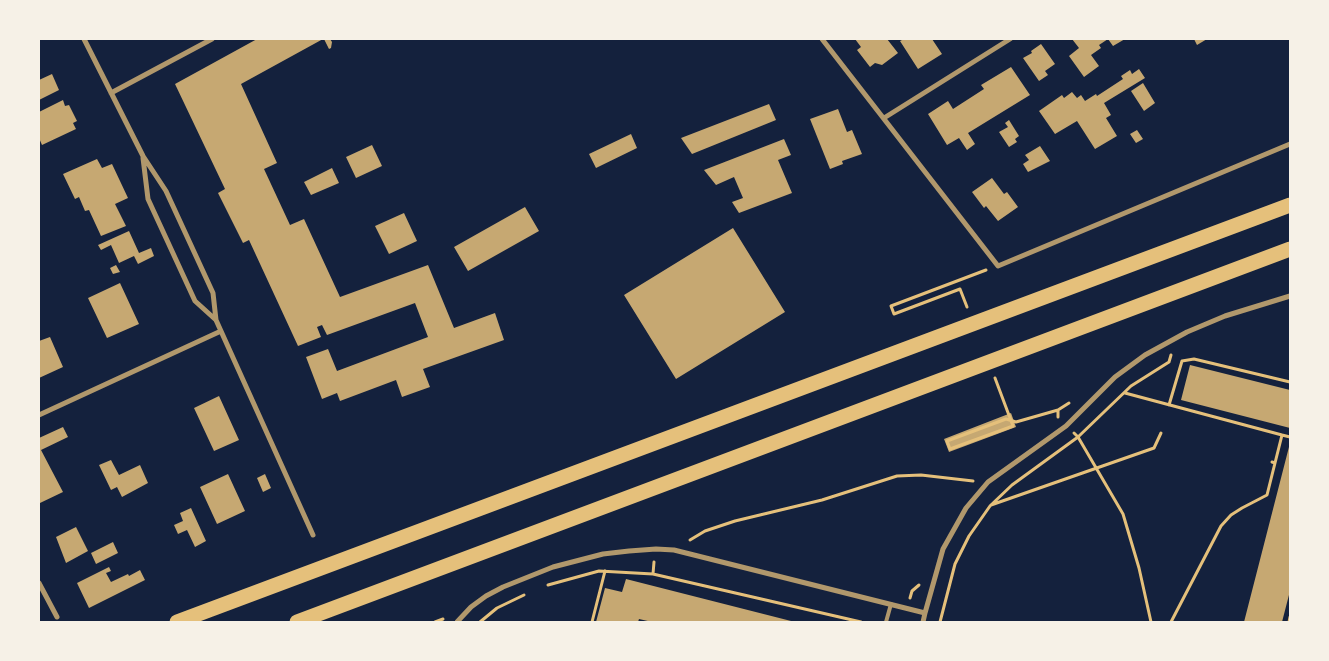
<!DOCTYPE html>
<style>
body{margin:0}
#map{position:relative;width:1329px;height:661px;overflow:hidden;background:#14213d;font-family:Rubik,sans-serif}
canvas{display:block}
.frame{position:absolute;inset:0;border:40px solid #f6f1e7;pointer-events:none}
</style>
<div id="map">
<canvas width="1329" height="661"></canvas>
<div class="frame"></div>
</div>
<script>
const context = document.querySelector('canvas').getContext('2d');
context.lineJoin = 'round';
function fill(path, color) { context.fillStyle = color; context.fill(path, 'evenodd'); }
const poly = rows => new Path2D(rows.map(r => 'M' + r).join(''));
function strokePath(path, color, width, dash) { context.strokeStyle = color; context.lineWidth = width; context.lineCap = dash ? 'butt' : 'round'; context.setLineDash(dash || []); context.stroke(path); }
fill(poly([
 [257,39,323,39,241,84,277,163,264,169,290,225,304,219,340,297,428,265,454,328,495,313,504,340,423,369,430,387,402,397,396,380,340,401,337,393,322,399,306,357,328,349,337,371,428,337,415,303,327,335,322,325,317,327,321,337,298,346,249,240,243,243,218,193,225,189,175,84],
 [324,39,330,39,332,42,331,48,329,49],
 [855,39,887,39,898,53,882,65,875,63,870,67,857,50,861,47],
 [904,39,932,39,942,54,918,69,900,41],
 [1072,39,1125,39,1113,46,1108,39,1099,45,1101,48,1091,55,1099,66,1084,77,1069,56,1079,48],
 [1194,39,1207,39,1197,45],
 [1041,44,1055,64,1045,71,1048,75,1039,81,1023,58,1032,53,1031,51],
 [1011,67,1030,95,968,133,975,144,967,150,959,138,947,145,928,114,948,101,953,109,984,89,981,85],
 [1139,69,1145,78,1104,103,1111,115,1106,118,1117,136,1095,149,1077,121,1055,134,1039,111,1062,95,1064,98,1072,92,1077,98,1081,95,1085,101,1096,94,1097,96,1123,79,1121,76,1130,70,1132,74],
 [52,74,59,90,39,100,39,80],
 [1143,83,1155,103,1144,111,1131,91],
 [63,100,65,106,69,105,77,121,73,123,76,129,42,145,39,138,39,112],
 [769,104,776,120,692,154,681,138],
 [838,109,847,132,852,130,862,154,842,161,843,164,830,169,810,119],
 [1009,120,1019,136,1015,139,1017,142,1009,147,999,132,1008,127,1005,123],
 [1137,130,1143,139,1136,143,1130,134],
 [631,134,637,148,596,168,589,154],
 [784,139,791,155,778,160,792,193,739,213,732,202,743,198,734,177,716,185,704,170],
 [372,145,382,166,356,178,346,157],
 [1040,146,1050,161,1028,172,1023,164,1029,160,1025,155],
 [97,159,102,168,112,164,128,198,115,204,126,226,101,236,89,210,85,211,79,197,75,199,63,174],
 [332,168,339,183,311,195,304,182],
 [992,178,1004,194,1007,192,1018,207,998,221,986,206,984,208,972,192],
 [525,207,539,231,468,271,454,247],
 [404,213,417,241,389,254,375,226],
 [733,228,785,312,676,379,624,295],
 [129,231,139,253,151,248,154,256,138,264,134,256,119,263,111,245,101,250,98,245],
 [116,265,120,272,113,274,110,268],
 [120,283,139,324,107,338,88,298],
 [50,337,63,367,39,378,39,341],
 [1190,365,1290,390,1290,428,1181,400],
 [219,396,239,440,214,451,194,408],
 [1011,413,1016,427,949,452,944,439],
 [63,427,68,437,41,450,63,492,40,503,39,500,39,438],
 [1290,443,1290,591,1282,622,1244,622],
 [111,460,119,475,140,465,148,483,122,497,117,487,111,490,99,465],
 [228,474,245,511,217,524,200,487],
 [265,474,271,488,263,492,257,478],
 [191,508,206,541,195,547,187,530,178,534,174,525,183,521,180,513],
 [76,527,88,551,66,563,56,537],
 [113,542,118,553,96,564,91,553],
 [109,567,111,571,106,573,111,582,128,574,129,576,140,570,145,580,89,608,77,583],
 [626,579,795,622,652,622,639,619,638,622,596,622,605,588,622,592]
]), '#c6a872');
strokePath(poly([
 [967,307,960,289,894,314,891,306,986,270],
 [995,378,1013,426,950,449,947,441,1006,419,1016,422,1058,410,1058,417],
 [1125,393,1282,435],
 [1169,405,1182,361,1194,359,1290,382],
 [1058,410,1069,403],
 [1275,463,1282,435,1290,437],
 [991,505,1154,448,1161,433],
 [690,540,705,531,735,521,822,500,897,476,921,475,973,481],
 [653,574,861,622],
 [548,585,599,571,653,574,654,562],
 [910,598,912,591,919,585],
 [435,622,443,619],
 [480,622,497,608,524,595],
 [592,622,605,571],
 [940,622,955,564,969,536,990,506,1012,485,1078,437,1074,433],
 [1151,622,1139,568,1123,514,1078,437,1131,386,1169,362,1171,355],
 [1171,622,1221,526,1231,515,1242,508,1267,495,1275,463,1272,462],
 [1289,622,1290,617]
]), '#e5c07b', 3);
strokePath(poly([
 [886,622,891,604]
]), '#b1986c', 4);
strokePath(poly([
 [84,39,143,156,166,191,213,293,216,320,313,535],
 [822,39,998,266,1290,144],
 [111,93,212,39],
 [884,118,1010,39],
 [143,158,148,199,195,301,216,320],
 [39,415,221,331],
 [39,583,57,617],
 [457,622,471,607,486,596,503,587,553,567,603,554,629,551,656,549,674,550,925,613,943,549,966,508,988,482,1066,426,1115,377,1145,355,1187,332,1225,316,1290,296],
 [923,622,925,613]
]), '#b1986c', 5);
strokePath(poly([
 [177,622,1290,205],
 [297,622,1290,249]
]), '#e5c07b', 15);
</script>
